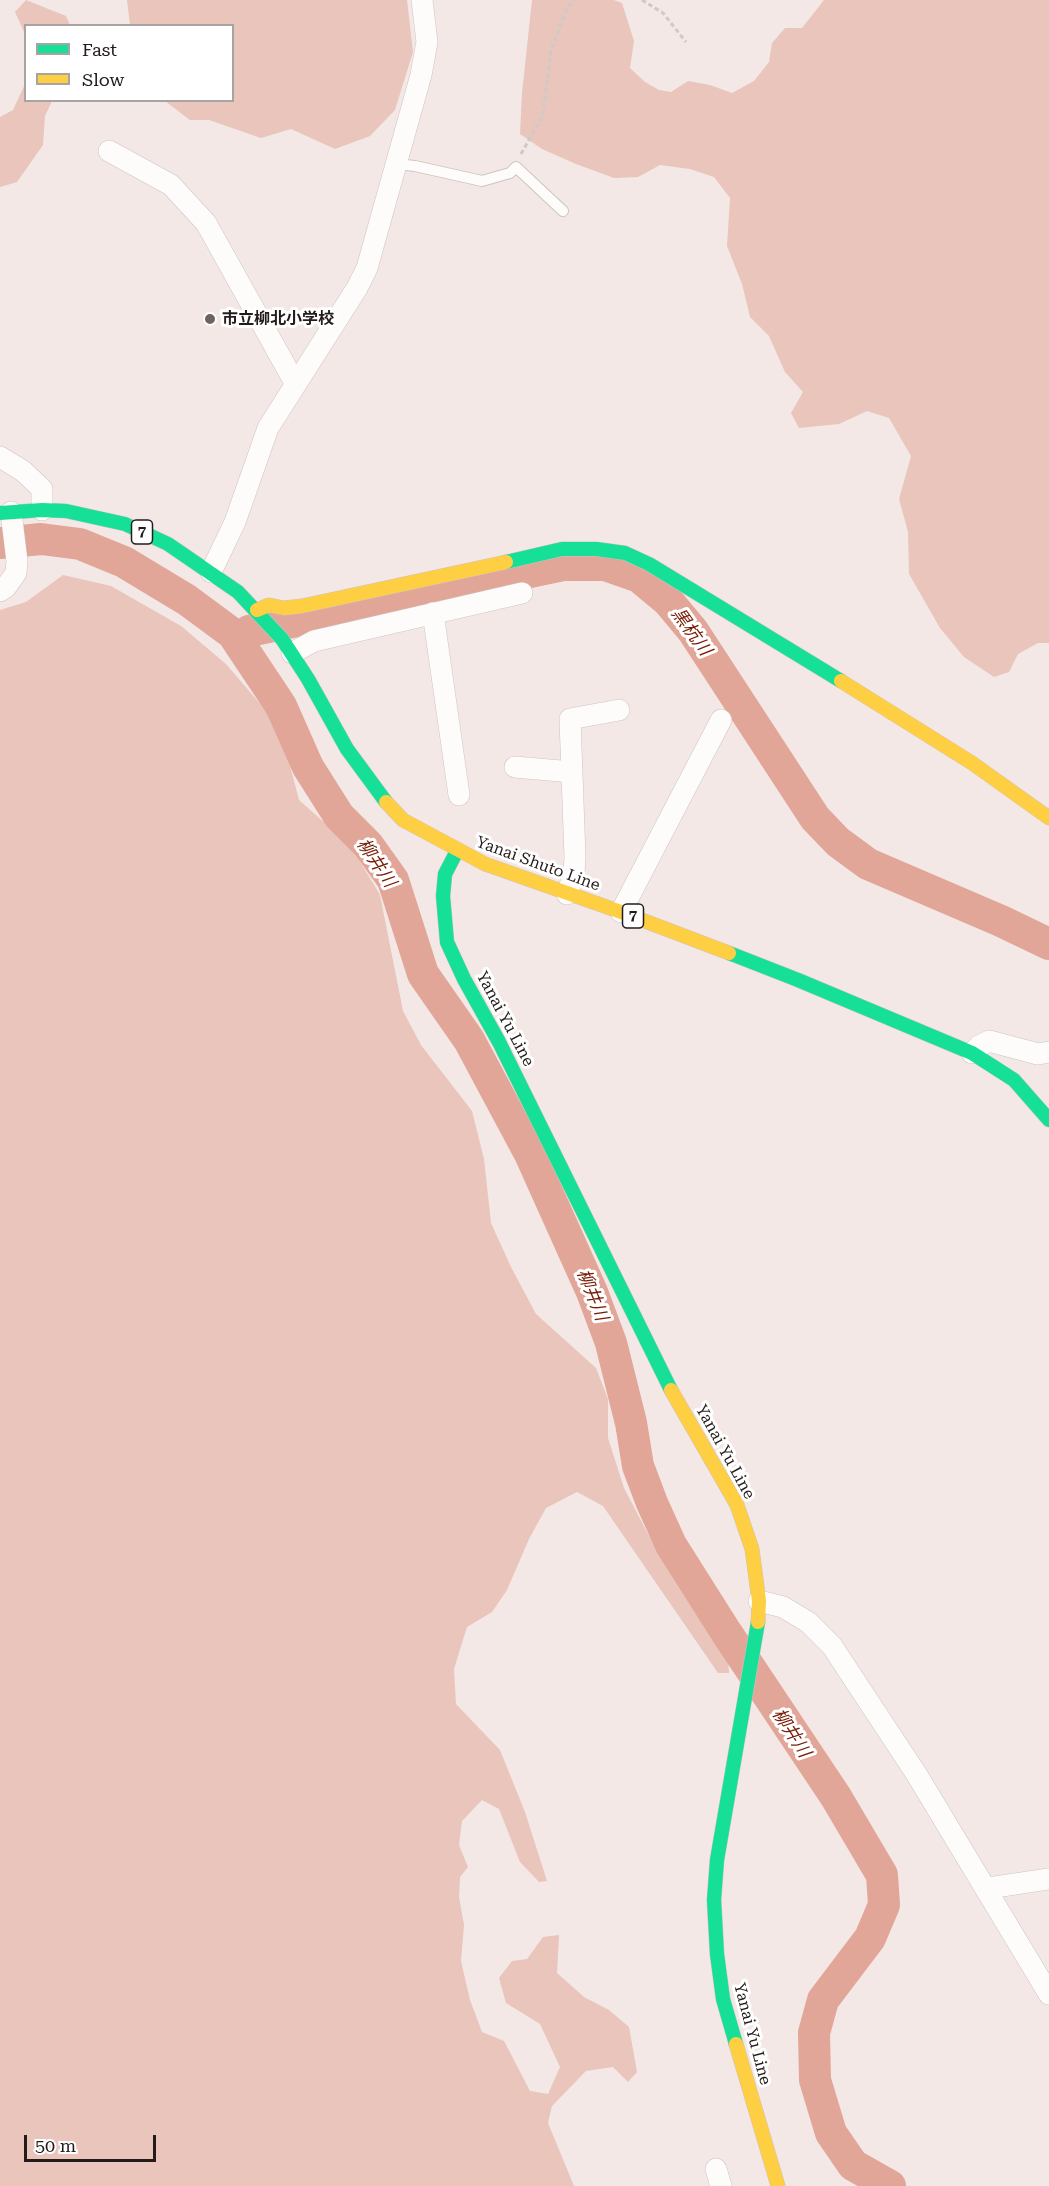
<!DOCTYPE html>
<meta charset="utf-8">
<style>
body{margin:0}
#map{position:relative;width:1049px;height:2186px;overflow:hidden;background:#f3e8e5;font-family:"Roboto Serif",serif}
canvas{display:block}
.legend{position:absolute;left:24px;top:24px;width:210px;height:78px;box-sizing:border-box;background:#fff;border:2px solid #a7a4a3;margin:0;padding:8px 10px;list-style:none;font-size:18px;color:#231c1a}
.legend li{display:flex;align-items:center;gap:12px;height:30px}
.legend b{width:30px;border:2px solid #a7a4a3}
.scale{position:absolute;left:24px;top:2135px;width:132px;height:27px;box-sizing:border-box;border:3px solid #231c1a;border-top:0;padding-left:8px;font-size:18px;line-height:21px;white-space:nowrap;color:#231c1a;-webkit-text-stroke:4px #fff;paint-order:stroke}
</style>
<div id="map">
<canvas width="1049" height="2186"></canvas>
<ul class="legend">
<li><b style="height:8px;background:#16e098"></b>Fast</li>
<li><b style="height:8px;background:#ffcf43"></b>Slow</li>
</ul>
<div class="scale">50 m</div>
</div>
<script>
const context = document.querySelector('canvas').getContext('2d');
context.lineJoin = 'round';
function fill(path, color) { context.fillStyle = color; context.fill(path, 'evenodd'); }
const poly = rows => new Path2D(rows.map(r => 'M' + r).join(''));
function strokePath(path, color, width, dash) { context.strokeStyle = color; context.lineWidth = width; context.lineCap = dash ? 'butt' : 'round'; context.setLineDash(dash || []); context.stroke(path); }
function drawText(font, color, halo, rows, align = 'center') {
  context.font = font + ' "Roboto Serif","Noto Sans JP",serif'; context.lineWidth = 6; context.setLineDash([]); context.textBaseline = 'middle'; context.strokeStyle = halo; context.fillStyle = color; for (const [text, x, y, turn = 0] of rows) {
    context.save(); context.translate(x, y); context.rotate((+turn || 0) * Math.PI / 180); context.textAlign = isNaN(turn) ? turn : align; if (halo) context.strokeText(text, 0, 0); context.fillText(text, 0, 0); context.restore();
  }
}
fill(poly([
 [26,0,66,16,70,25,26,26,25,34,15,12],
 [127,0,407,0,413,52,395,110,370,136,335,149,291,129,261,138,209,120,190,120,165,101,232,100,232,26,130,25],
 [532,0,614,0,622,3,634,41,630,68,645,82,659,90,671,92,688,81,710,85,732,93,754,81,769,62,772,43,785,28,802,28,824,0,1049,0,1049,643,1038,643,1018,654,1009,672,994,677,964,657,940,628,909,574,908,532,899,499,911,456,889,418,867,411,839,424,799,428,791,413,803,392,785,372,769,336,750,317,742,284,727,246,730,198,714,177,690,169,660,165,638,177,614,178,576,164,542,149,520,134,522,93],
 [25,84,26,100,52,101,45,116,43,145,17,182,0,187,0,117,13,110],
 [63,575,111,586,181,626,226,664,280,727,299,800,351,846,380,895,403,1011,421,1045,472,1111,484,1159,491,1223,511,1267,536,1314,596,1368,608,1399,608,1438,624,1488,658,1553,728,1657,729,1673,718,1673,603,1506,577,1492,546,1508,529,1539,507,1590,492,1612,467,1627,454,1669,456,1704,500,1750,525,1812,547,1881,539,1882,520,1862,499,1809,482,1800,462,1821,459,1845,468,1867,460,1877,459,1897,464,1925,461,1961,470,2000,482,2032,504,2041,530,2091,548,2094,560,2067,540,2024,506,2003,499,1978,512,1961,527,1959,543,1937,559,1935,557,1973,584,1997,609,2010,629,2027,637,2072,628,2082,613,2067,586,2071,552,2106,548,2123,574,2186,0,2186,0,610,26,602]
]), '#e9c5bc');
strokePath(poly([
 [0,543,41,539,80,544,124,562,187,600,233,634,281,706,308,767,339,816,368,845,393,880,423,974,469,1040,530,1154,592,1292,611,1343,631,1423,638,1466,652,1503,671,1545,726,1632,836,1797,882,1875,884,1905,870,1938,823,2000,814,2033,815,2080,831,2133,853,2165,890,2186],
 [249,631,563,565,605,565,639,577,668,601,693,631,815,818,838,842,868,864,1001,921,1049,944]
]), '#e1a698', 32);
const lane = poly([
 [396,164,415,166,482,181,510,173,516,167,563,211]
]);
const street = poly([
 [109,151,171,185,206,223,295,383],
 [0,457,23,471,42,489,42,510],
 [211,572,235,522,268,428,357,288,367,268,421,75,427,42,422,0],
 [0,591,6,587,16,573,17,561,11,512],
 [433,613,459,795],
 [292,653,314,641,522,593],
 [515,767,572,772],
 [567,894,574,874,575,857,570,719,619,710],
 [621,912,721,720],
 [972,1053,979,1046,989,1041,1038,1054,1049,1052],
 [759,1601,783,1607,808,1622,832,1646,917,1775,1049,1994],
 [987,1891,995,1887,1049,1879],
 [716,2169,721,2186]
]);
const fast = poly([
 [0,513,42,510,66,511,125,524,168,544,238,592,282,639,308,679,347,749,386,802],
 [506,562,562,549,596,549,625,553,649,564,841,681],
 [457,851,445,874,443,896,447,942,464,979,499,1042,671,1390],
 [729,953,798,980,972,1053,1014,1080,1049,1120],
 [736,2044,723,1999,717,1954,714,1900,717,1860,758,1622]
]);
const slow = poly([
 [257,610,269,605,284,608,302,606,506,562],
 [841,681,972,763,1049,818],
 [386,802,403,820,485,864,621,912,729,953],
 [671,1390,737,1505,752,1549,759,1601,758,1622],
 [736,2044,778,2186]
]);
strokePath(lane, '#cdc4c2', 12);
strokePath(street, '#cdc4c2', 22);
strokePath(fast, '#cdc4c2', 15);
strokePath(slow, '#cdc4c2', 15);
strokePath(poly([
 [642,0,663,13,686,42],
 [521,154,543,115,551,50,568,6,576,0]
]), '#cdcac8', 3, [4.5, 3]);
strokePath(lane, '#fdfcfb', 10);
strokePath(street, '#fdfcfb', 21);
strokePath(fast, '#16e098', 14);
strokePath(slow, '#ffcf43', 14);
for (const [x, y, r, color] of [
 [210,319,6,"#6c6361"]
]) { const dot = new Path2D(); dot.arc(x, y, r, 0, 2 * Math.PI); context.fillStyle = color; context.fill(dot); strokePath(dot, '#fff', 2); }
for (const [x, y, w] of [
 [142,532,21],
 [633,916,21]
]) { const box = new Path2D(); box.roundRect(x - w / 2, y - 12, w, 24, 4.5); context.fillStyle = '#fff'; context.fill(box); strokePath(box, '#231c1a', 1.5); }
drawText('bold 15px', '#231c1a', null, [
 ["7",142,532],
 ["7",633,916]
]);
drawText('bold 16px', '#231c1a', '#fff', [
 ["市立柳北小学校",222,319]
], 'left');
drawText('16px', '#231c1a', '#fff', [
 ["Yanai Shuto Line",538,864,20],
 ["Yanai Yu Line",505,1019,62],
 ["Yanai Yu Line",725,1452,61],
 ["Yanai Yu Line",752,2034,75]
]);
drawText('italic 18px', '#791b05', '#fff', [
 ["黒杭川",691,632,54],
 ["柳井川",376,863,56],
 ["柳井川",592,1295,68],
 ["柳井川",791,1733,57]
]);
</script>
